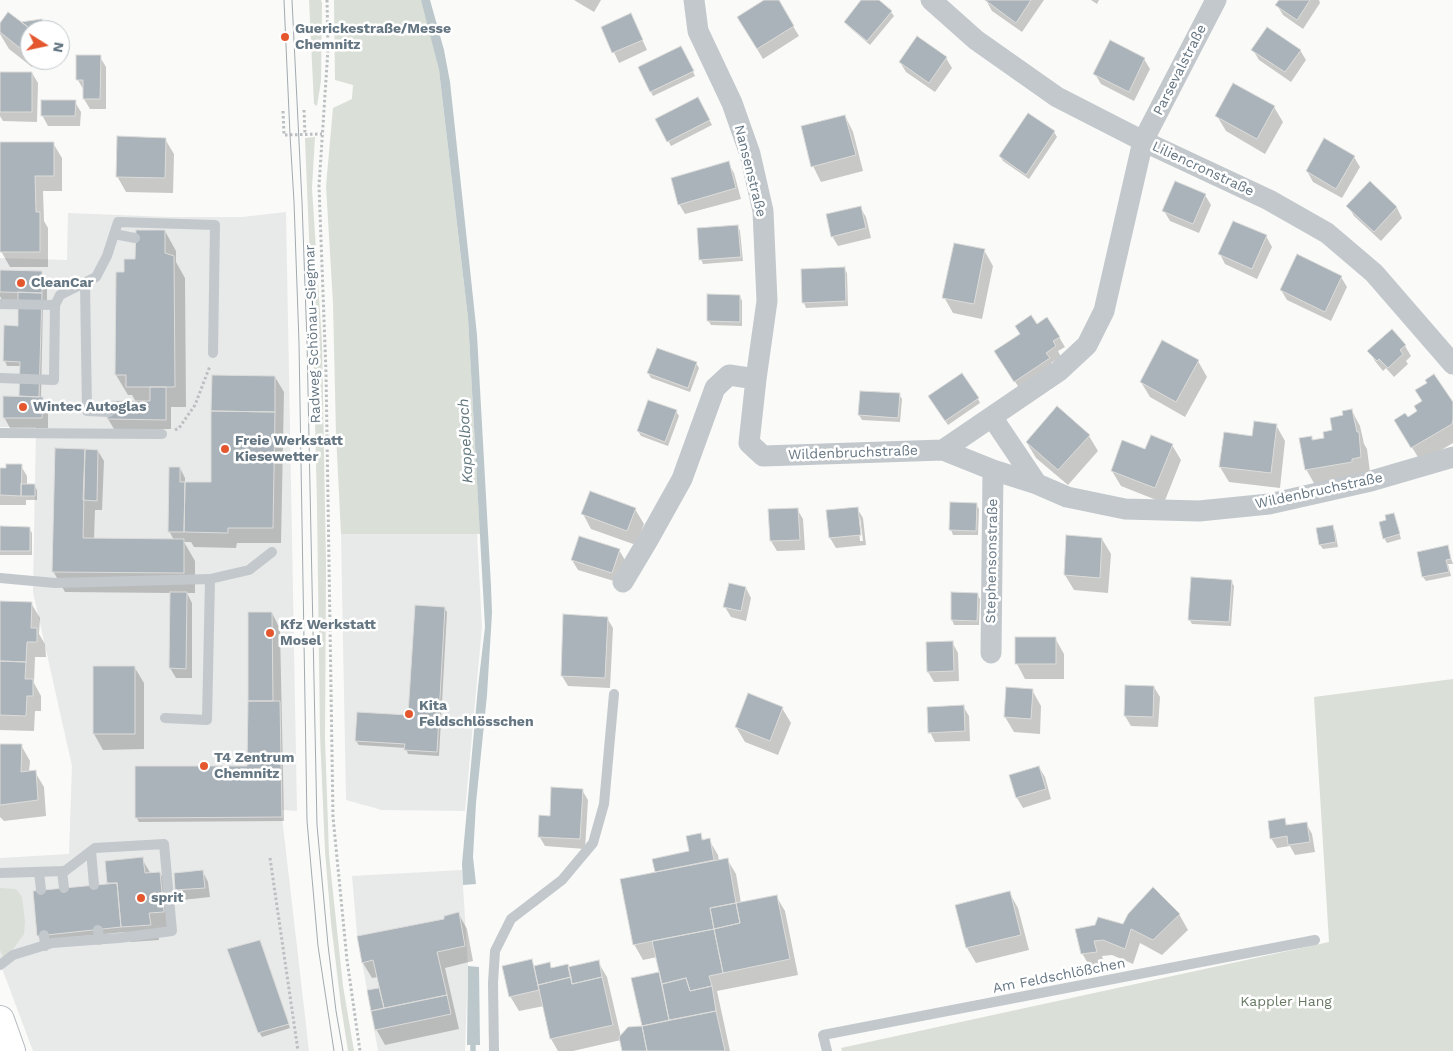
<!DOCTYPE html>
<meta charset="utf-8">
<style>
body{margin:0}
#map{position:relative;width:1453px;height:1051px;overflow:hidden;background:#fafaf8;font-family:"Work Sans",sans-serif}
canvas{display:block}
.north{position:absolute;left:20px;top:20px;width:50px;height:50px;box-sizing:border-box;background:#fff;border:1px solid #c1c8cd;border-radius:50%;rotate:100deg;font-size:14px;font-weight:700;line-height:20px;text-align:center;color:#657683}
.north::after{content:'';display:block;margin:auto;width:18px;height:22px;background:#e4572e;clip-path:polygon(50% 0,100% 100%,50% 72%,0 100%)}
</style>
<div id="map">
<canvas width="1453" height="1051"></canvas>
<div class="north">N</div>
</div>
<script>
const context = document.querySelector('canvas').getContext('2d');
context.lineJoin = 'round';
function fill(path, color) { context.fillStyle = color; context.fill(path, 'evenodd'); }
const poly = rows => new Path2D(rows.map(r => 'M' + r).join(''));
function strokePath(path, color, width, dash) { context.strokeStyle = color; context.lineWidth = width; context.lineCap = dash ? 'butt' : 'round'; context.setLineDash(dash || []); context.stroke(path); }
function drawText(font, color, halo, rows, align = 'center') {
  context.font = font + ' "Work Sans",sans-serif'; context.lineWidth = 5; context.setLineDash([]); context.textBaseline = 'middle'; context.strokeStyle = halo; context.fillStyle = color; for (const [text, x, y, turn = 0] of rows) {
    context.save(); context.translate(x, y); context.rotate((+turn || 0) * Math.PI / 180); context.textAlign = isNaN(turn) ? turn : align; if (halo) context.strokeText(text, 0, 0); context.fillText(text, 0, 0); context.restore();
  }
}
fill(poly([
 [286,212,297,811,282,810,282,817,309,1051,33,1051,0,963,0,858,69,854,72,766,33,592,36,427,0,427,0,258,67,260,68,213,169,217,242,217],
 [341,534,477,534,482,627,465,811,382,810,346,800],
 [462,870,468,966,465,1051,378,1051,357,934,352,876]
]), '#e8e9e9');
fill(poly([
 [309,0,321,0,322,3,321,81,317,106,314,104],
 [334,0,421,0,426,17,439,70,468,318,480,534,341,534,336,434,333,303,326,186,333,108,352,99,353,85,335,80],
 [315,137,312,188,322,343,326,564,325,739,329,855,343,986,354,1051,348,1051,341,1006,331,923,325,851,320,735,317,505,313,336,305,138],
 [1453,679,1453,1051,842,1051,841,1048,1329,942,1314,697],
 [0,888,16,889,22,897,25,922,24,934,13,949,3,957,0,950]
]), '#dadfd7');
fill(poly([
 [421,0,430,0,444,50,450,82,477,335,491,586,492,613,487,695,476,803,473,857,476,884,463,885,462,864,478,687,485,627,468,318,439,70],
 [468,966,479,967,480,1045,467,1045]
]), '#bbc7cb');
fill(poly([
 [574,0,601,0,594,12],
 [767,0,777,0,799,36,763,59,738,17],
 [863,0,877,0,891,12,894,16,870,45,848,26,845,22],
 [986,0,1044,0,1022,32,992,11],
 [1091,0,1099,0,1097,4],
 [1280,0,1319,0,1320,3,1303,29,1283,15,1277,5],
 [631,15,647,50,619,63,602,27],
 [41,20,44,30,30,30,30,60,37,60,32,67,9,49,0,34,0,25],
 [1253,50,1300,50,1306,60,1291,82,1259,60],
 [684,52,695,76,653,96,651,92],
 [100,57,106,67,106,109,90,109,84,99,84,91,78,80],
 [946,58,952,68,935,92,906,72,900,62],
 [1144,59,1150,69,1134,101,1101,84,1095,74],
 [0,73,32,73,38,83,37,122,3,121,0,116],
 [698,98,712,125,671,146,657,119],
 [75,102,81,112,80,126,48,126,42,115],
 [1274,107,1283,122,1265,154,1226,131,1217,116],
 [845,116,853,132,863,171,821,182,813,166],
 [1054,132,1057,137,1029,179,1003,161,1000,156],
 [165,139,174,154,173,193,126,192,117,176],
 [0,143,53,143,62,158,62,191,43,191,44,221,48,228,48,267,10,267,1,251],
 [1354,157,1360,167,1342,198,1313,182,1307,171],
 [728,163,734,173,741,199,685,214,679,204],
 [1370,183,1397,208,1402,218,1381,241,1354,216,1348,206],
 [1205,195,1211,205,1199,233,1170,221,1164,211],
 [860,207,866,217,871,238,838,246,832,236],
 [738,226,740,231,743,261,703,264,701,259],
 [165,231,176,251,176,262,185,278,186,407,171,407,171,429,114,429,108,419,113,402,136,402,132,395,128,395,116,375,126,273],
 [1266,236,1272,247,1257,279,1225,264,1220,254],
 [984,250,993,266,982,319,953,313,944,297],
 [844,268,847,273,848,306,806,308,804,303,802,270],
 [0,271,41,272,47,282,47,302,43,302,41,398,48,408,48,428,10,428,4,417,21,398,21,366,7,366,5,361,19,327,19,302,3,302,0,296],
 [1341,277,1347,287,1331,321,1287,300,1281,290],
 [740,296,742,301,742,326,711,325,708,320],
 [1037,326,1059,337,1065,347,1058,351,1061,357,1051,363,1054,369,1021,391,1002,361],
 [1392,331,1405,346,1411,356,1406,361,1408,364,1394,377,1386,368,1383,371,1375,361,1369,351],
 [1198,361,1207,377,1185,417,1150,397,1141,382],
 [696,363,699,368,690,392,651,378,648,373],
 [275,377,284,392,281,543,237,543,236,548,194,547,191,542,184,542,195,561,195,593,187,593,192,603,192,678,176,678,170,668,171,593,65,592,53,571,98,451,104,461,102,510,95,510,94,539,174,540,169,531,180,468,185,478,185,483,212,483],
 [899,394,902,399,900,422,862,420,859,415],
 [978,399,980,403,948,425,932,401],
 [1453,404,1453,443,1421,462,1405,436,1407,418],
 [1057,408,1089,436,1098,451,1068,485,1036,458,1027,443],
 [676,411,679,416,668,446,641,436,638,431],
 [1352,411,1360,426,1364,444,1367,449,1370,472,1315,485,1306,469,1311,437,1314,441,1325,439,1334,431,1344,416],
 [1276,425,1285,441,1280,488,1229,482,1220,467,1253,437],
 [1172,445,1181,460,1164,503,1121,486,1112,471,1145,451],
 [21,466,27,476,27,485,34,485,37,490,37,500,26,500,26,505,0,505,0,469],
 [976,504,979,509,978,535,953,535,951,530],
 [857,508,863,518,866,545,836,548,830,538,828,511],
 [858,517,860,517,863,541,860,541],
 [635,509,644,524,636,545,591,529,583,514],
 [797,509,803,519,805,550,777,551,771,541,770,511],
 [1394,514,1401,539,1387,543,1384,538,1387,521],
 [1332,526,1335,531,1338,547,1323,549,1320,545,1317,529],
 [0,528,29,528,32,533,32,555,0,555],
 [1102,539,1111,554,1108,593,1074,590,1065,575],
 [1447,547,1453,564,1448,564,1451,576,1426,581,1423,577,1418,553],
 [619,550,625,560,617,582,578,570,572,560],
 [1231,581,1234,586,1231,626,1192,624,1189,619],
 [746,588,751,598,746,621,731,617,725,607],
 [977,594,980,599,979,625,954,625,952,620],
 [0,603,31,603,40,618,39,634,45,644,46,657,35,657,34,683,41,696,41,711,35,711,34,731,0,730],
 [444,608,447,612,439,756,408,754,406,748,359,745,356,741,410,716],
 [272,613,280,629,284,821,139,822,136,817,248,768],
 [607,618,613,628,610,688,568,686,562,676],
 [1055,638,1064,654,1064,679,1025,679,1017,664],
 [952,642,958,653,959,681,934,682,928,672],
 [94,668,135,668,144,683,144,749,103,750,94,734],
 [1126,686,1154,687,1160,697,1158,727,1131,726,1125,716],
 [1032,690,1041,706,1040,734,1014,732,1005,717],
 [963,706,969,716,970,741,935,742,930,732],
 [782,708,791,723,778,755,745,742,736,727],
 [21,745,30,761,29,772,35,772,44,787,46,816,4,821,0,817,0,746],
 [1039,767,1045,777,1051,799,1023,808,1017,798,1010,776],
 [582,790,588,800,585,849,545,846,539,836,551,817],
 [1284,820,1288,826,1306,823,1312,834,1315,852,1295,855,1290,846,1277,848,1271,838],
 [700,834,704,841,709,840,718,855,719,861,727,859,736,874,741,903,776,896,785,911,798,975,717,991,730,1051,623,1051,621,1040,573,1051,558,1051,551,1039,544,1006,519,1011,510,996,531,961,535,967,549,964,552,969,569,968,598,962,607,977,621,1037,643,1027,632,979,661,973,657,957,643,960,634,944,657,873,654,860,691,852],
 [142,859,151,874,160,873,169,888,172,927,157,929,159,940,131,942,125,932,41,940,38,935,109,885,106,862],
 [203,872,208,882,210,897,182,900,177,890],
 [1009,892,1018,908,1029,950,976,963,967,948,956,906],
 [458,913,467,929,473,961,445,968,459,1029,385,1045,376,1029,368,991,381,989,378,977,372,978,363,963,358,937,446,920],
 [1179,914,1188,930,1162,955,1140,943,1133,964,1112,955,1102,956,1105,967,1091,969,1082,953,1077,930,1124,926],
 [262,946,290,1028,262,1037,259,1032]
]), '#0003');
strokePath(poly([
 [473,1051,473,1039]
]), '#bbc7cb', 5.5);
const building = poly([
 [764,0,779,0,794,26,757,49,737,17,764,0],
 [861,0,879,0,892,11,867,41,844,22,861,0],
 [985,0,1031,0,1016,23,985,0],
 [1279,0,1310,0,1297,20,1275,5,1279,0],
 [8,12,32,30,30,30,30,34,20,48,0,32,0,23,8,12],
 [631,13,643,40,612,53,601,27,631,13],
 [42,19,43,30,32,30,21,22,42,19],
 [1267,27,1301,50,1285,72,1251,50,1267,27],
 [917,36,947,57,929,83,899,62,917,36],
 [1110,40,1145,58,1129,92,1093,74,1110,40],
 [681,46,694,71,650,92,638,67,681,46],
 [76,55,101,55,100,99,83,99,83,80,76,80,76,55],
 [0,72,32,72,32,112,0,112,0,72],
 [1233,83,1275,106,1257,139,1215,116,1233,83],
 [698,97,710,120,667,142,655,119,698,97],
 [41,100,76,100,75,116,41,116,41,100],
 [1028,113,1055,131,1026,175,999,156,1028,113],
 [845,115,856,155,811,167,801,126,845,115],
 [117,136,166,138,165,178,116,177,117,136],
 [1324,138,1355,156,1336,189,1306,171,1324,138],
 [0,142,54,142,54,176,35,176,36,212,40,212,40,252,0,252,0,142],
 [729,161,736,188,678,205,671,178,729,161],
 [1175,181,1206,194,1193,224,1162,211,1175,181],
 [1370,181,1397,207,1374,232,1346,206,1370,181],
 [861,206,866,228,831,237,826,214,861,206],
 [1233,221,1267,235,1252,269,1218,254,1233,221],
 [738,225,741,257,699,260,697,228,738,225],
 [136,230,165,230,165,253,174,256,175,387,126,387,126,375,115,375,116,272,124,272,124,259,135,259,136,230],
 [954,243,985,249,974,304,942,298,954,243],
 [1297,254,1342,276,1325,312,1280,290,1297,254],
 [845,267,846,301,802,303,801,269,845,267],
 [0,270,42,271,42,293,0,292,0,270],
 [18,292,42,293,39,397,19,396,20,362,3,361,4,325,18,326,18,292],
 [707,294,740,295,740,322,707,321,707,294],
 [1031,315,1037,324,1047,317,1060,337,1053,341,1056,346,1046,353,1050,358,1014,382,994,351,1020,334,1015,326,1031,315],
 [1392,329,1406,345,1400,350,1403,354,1388,368,1379,359,1377,361,1367,351,1392,329],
 [1162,340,1199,360,1176,402,1140,382,1162,340],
 [657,348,697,362,688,388,647,373,657,348],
 [962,373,979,398,945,421,928,396,962,373],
 [1434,374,1453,402,1453,419,1452,424,1411,448,1394,420,1405,413,1408,417,1417,411,1414,406,1422,401,1415,390,1427,383,1425,380,1434,374],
 [212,375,275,376,275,412,211,411,212,375],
 [150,387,166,387,166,420,107,419,112,401,150,401,150,387],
 [860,391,900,393,898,418,858,415,860,391],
 [3,396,43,397,42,418,3,418,3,396],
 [648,400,677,410,665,442,637,431,648,400],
 [1057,406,1090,435,1058,470,1026,442,1057,406],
 [1352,409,1357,432,1359,432,1361,457,1352,459,1352,462,1305,470,1299,438,1312,436,1312,440,1324,438,1323,432,1332,430,1330,418,1343,415,1342,411,1352,409],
 [211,411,275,412,273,528,228,528,228,533,184,532,185,482,211,482,211,411],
 [1254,421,1277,424,1271,473,1219,467,1224,432,1252,436,1254,421],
 [1151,435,1173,444,1155,488,1111,471,1122,440,1145,449,1151,435],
 [55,448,85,449,83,538,184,539,184,573,52,572,55,448],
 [85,449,98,450,97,501,83,500,85,449],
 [6,464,22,464,21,496,0,495,0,468,6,468,6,464],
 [169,467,180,467,180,482,185,482,184,532,168,532,169,467],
 [21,484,35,484,35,496,21,496,21,484],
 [590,491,636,508,627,531,581,514,590,491],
 [950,502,977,503,976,531,949,530,950,502],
 [858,507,861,535,829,538,826,510,858,507],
 [798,508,800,540,770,541,768,509,798,508],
 [1394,513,1400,534,1383,539,1379,522,1386,520,1385,515,1394,513],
 [1333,525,1336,542,1319,545,1316,528,1333,525],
 [0,526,30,527,30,551,0,551,0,526],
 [1066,535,1102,538,1100,578,1064,575,1066,535],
 [579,536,620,549,612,573,571,560,579,536],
 [1448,545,1451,559,1446,560,1449,572,1422,577,1417,552,1448,545],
 [1191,577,1232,580,1229,622,1188,620,1191,577],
 [729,583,746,587,741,611,723,607,729,583],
 [170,592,187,592,186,669,169,668,170,592],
 [951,592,978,593,977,621,951,620,951,592],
 [0,601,32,602,31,628,37,628,37,642,27,642,26,662,0,661,0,601],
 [415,605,445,607,437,752,404,750,405,744,355,741,357,712,408,715,415,605],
 [248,612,272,612,273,701,248,701,248,612],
 [563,614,608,617,605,678,561,676,563,614],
 [1015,637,1056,637,1056,664,1015,664,1015,637],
 [953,641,954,671,927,672,926,642,953,641],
 [0,661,26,662,25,679,33,679,33,696,27,696,26,716,0,715,0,661],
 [93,666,135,666,135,734,93,734,93,666],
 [1125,685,1154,686,1153,717,1124,716,1125,685],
 [1006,687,1033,689,1031,719,1004,717,1006,687],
 [748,693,783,707,770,741,735,727,748,693],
 [248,701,280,701,282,817,135,818,135,766,247,766,248,701],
 [964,705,965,731,928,733,927,707,964,705],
 [0,744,22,744,21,772,36,770,38,800,0,805,0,744],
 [1039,766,1046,789,1016,798,1009,775,1039,766],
 [551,787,583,789,580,839,538,837,539,815,550,816,551,787],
 [1285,818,1286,825,1307,822,1310,842,1288,845,1287,836,1270,839,1268,821,1285,818],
 [701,833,702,840,710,838,714,860,655,872,652,859,689,851,686,836,701,833],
 [143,857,145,873,160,872,164,912,149,913,151,925,121,927,117,883,107,883,105,861,143,857],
 [728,858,736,903,710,908,714,929,633,945,620,879,728,858],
 [203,870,205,888,175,890,174,873,203,870],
 [117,883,121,927,37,936,33,891,117,883],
 [1153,887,1180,914,1153,940,1131,929,1125,949,1103,940,1094,941,1097,952,1081,954,1075,929,1095,925,1098,917,1123,924,1128,914,1153,887],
 [1010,891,1021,935,966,948,955,905,1010,891],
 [777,895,790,959,723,973,714,929,740,923,736,903,777,895],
 [736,903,740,923,714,929,710,908,736,903],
 [459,912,465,946,437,952,447,995,384,1008,373,960,362,963,357,936,444,919,444,916,459,912],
 [714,929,723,973,709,976,712,986,690,991,686,978,662,984,652,941,714,929],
 [260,940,289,1024,258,1033,227,949,260,940],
 [532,959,539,990,509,997,502,966,532,959],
 [599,960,602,977,572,984,568,967,599,960],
 [550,962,551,968,568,964,571,977,538,985,534,966,550,962],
 [659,972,669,1020,642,1026,631,978,659,972],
 [571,977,572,984,602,977,613,1025,550,1039,538,985,571,977],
 [686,978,690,991,712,986,716,1011,669,1020,662,984,686,978],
 [379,988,384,1008,371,1011,367,990,379,988],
 [447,995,451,1014,375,1030,371,1011,447,995],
 [716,1011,725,1051,647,1051,642,1026,716,1011],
 [642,1026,647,1051,622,1051,619,1037,628,1027,642,1026]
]);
fill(building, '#aab3b9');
strokePath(building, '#dcdcda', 1);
const secondary = poly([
 [0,1020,11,1051]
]);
strokePath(secondary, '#b3babf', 30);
strokePath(poly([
 [327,0,328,49,319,186,326,373,333,817,347,960,360,1051],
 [304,110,305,134],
 [283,111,284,135,322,134],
 [175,430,179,428,195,405,210,366],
 [270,858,298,1051]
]), '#bbbfc2', 3, [2.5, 2.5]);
strokePath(poly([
 [114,234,135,238],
 [85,283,87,411,109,412],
 [0,304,55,305,60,295,96,277,107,256,118,222,215,225,213,353],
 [0,378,54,380,55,305],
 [0,433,162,434],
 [0,578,55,583,210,579,207,720,165,718],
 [210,579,249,570,272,552],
 [91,851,94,885],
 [62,871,64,888],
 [39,872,41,890],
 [0,873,65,871,95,848,164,844,172,931,119,938,52,943,13,955,0,965],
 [98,930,99,940],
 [44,935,45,946],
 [494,1051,493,983,495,951,511,919,562,880,593,843,604,804,614,694],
 [827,1051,823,1035,1315,940]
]), '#c3c8cc', 10);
strokePath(poly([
 [694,0,698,31,732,103,750,154,763,211,767,301,756,379,749,443,763,456,943,450,993,470,1037,484,1067,497,1125,509,1199,511,1269,504,1371,481,1453,457],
 [931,0,976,40,1057,97,1143,141,1269,200,1327,233,1374,273,1453,364],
 [992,417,1037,484],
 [943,450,1059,371,1087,345,1104,311,1143,141,1216,0],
 [623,582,648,540,682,479,715,388,729,375,756,379],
 [991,653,993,470]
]), '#c3c8cc', 21);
strokePath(secondary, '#fff', 28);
strokePath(poly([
 [284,0,290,135,294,202,299,343,307,821,318,946,334,1051],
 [292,0,302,202,307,342,317,825,328,945,336,1011,343,1051]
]), '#a2aab0', 1);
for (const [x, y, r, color] of [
 [285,37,5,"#e4572e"],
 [21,283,5,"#e4572e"],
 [23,407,5,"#e4572e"],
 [225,449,5,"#e4572e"],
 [270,633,5,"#e4572e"],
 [409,714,5,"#e4572e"],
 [204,766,5,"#e4572e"],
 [141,898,5,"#e4572e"]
]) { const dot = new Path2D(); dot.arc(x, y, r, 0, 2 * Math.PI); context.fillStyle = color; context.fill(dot); strokePath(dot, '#fff', 2); }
drawText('bold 14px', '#657683', '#fff', [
 ["Guerickestraße/Messe",295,29],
 ["Chemnitz",295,45],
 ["CleanCar",31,283],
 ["Wintec Autoglas",33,407],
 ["Freie Werkstatt",235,441],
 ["Kiesewetter",235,457],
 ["Kfz Werkstatt",280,625],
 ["Mosel",280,641],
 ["Kita",419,706],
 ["Feldschlösschen",419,722],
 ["T4 Zentrum",214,758],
 ["Chemnitz",214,774],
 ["sprit",151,898]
], 'left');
drawText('14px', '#657683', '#fff', [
 ["Parsevalstraße",1180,70,-63],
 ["Liliencronstraße",1203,169,25],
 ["Nansenstraße",750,171,76],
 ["Radweg Schönau-Siegmar",313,334,-92],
 ["Wildenbruchstraße",853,453,-2],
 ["Wildenbruchstraße",1319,491,-12],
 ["Stephensonstraße",992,561,-89],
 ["Am Feldschlößchen",1059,976,-11]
]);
drawText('14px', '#687a64', '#fff', [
 ["Kappler Hang",1286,1002]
]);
drawText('italic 15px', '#60757c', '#fff', [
 ["Kappelbach",466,441,-93]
]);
</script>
